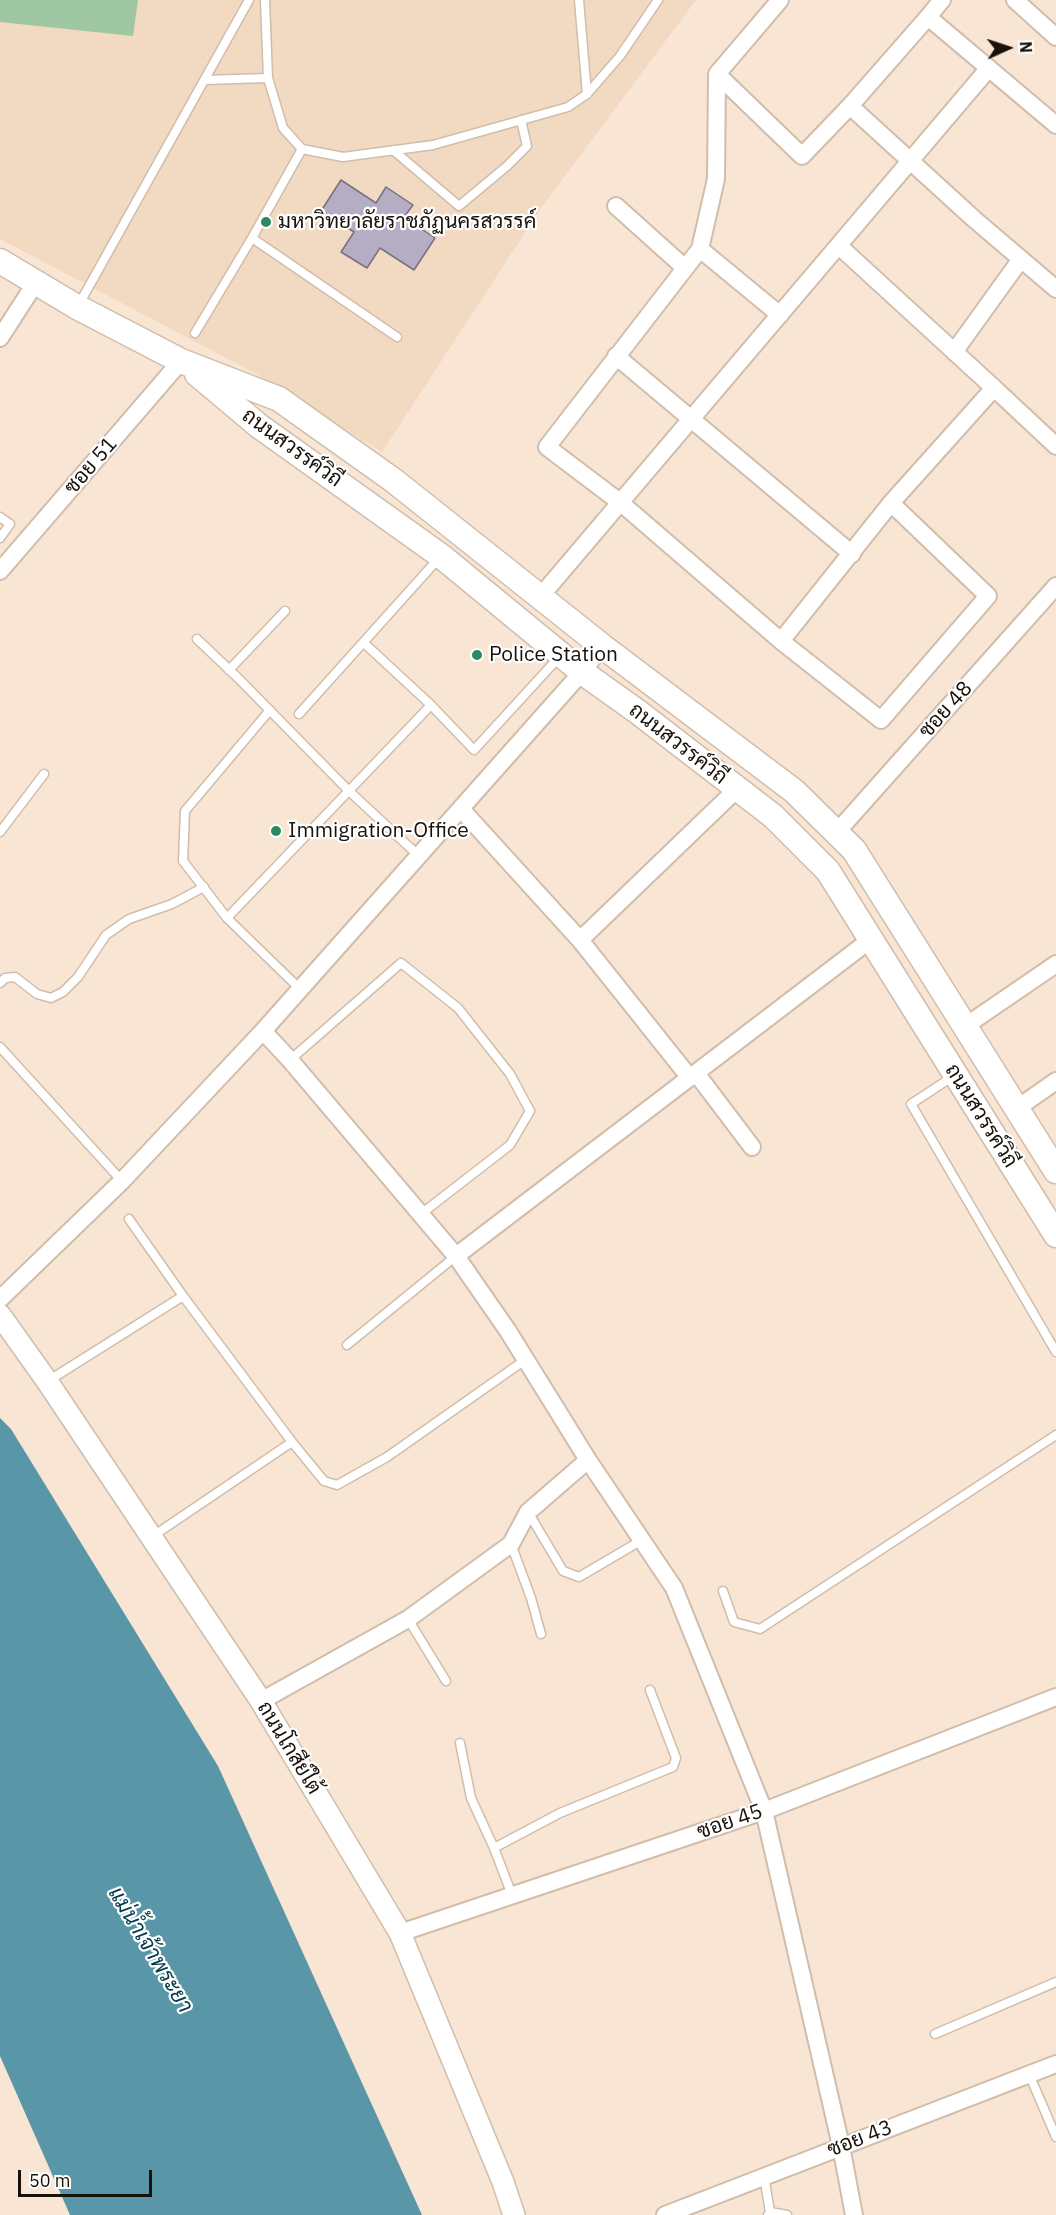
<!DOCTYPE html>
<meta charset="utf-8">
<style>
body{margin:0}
#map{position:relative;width:1056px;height:2215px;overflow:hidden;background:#f9e5d3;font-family:"IBM Plex Sans",sans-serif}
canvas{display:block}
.north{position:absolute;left:978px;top:18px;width:60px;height:60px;-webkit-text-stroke:4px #fff;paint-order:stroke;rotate:87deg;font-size:16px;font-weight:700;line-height:24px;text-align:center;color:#18120b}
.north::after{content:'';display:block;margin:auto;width:21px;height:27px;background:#18120b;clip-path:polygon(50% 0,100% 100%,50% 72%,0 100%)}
.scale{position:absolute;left:18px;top:2170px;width:134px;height:27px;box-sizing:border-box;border:3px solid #18120b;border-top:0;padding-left:8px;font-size:18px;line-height:21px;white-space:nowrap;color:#18120b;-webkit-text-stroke:4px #fff;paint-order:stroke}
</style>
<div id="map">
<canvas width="1056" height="2215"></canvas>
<div class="north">N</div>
<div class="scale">50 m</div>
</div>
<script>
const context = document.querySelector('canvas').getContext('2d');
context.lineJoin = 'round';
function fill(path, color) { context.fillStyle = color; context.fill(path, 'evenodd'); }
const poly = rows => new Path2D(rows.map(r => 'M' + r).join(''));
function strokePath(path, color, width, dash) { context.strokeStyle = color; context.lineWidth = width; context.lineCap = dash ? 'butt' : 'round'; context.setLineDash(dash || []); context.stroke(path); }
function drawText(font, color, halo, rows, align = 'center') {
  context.font = font + ' "IBM Plex Sans",Sarabun,sans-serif'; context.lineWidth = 4.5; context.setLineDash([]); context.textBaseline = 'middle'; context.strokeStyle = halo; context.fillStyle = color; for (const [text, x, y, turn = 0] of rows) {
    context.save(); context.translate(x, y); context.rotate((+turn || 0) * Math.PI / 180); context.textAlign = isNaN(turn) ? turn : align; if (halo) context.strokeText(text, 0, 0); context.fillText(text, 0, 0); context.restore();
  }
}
fill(poly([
 [0,0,696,0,543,205,382,452,255,373,0,239]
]), '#f2d9c1');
fill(poly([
 [0,0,138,0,133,36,0,22]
]), '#9fc7a1');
fill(poly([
 [0,1418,11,1429,218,1766,422,2215,70,2215,0,2056]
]), '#5996a8');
const building = poly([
 [341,180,376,203,386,187,413,205,404,217,435,238,414,270,380,248,367,268,341,252,354,232,321,211,341,180]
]);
fill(building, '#b5adc3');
strokePath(building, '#787085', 1.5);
const service = poly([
 [265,0,268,78,283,128,302,149,343,157,433,145,568,107,587,94,620,56,658,0],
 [579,0,587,94],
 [205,80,268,78],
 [393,150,459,206,507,166,527,146,521,120],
 [252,238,397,337],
 [78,306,249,0],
 [195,333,252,238,302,149],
 [0,517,10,524,0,538],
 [197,639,238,678,349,791,419,856],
 [364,643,431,705,474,750,561,655],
 [229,670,285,611],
 [299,714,439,558],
 [0,832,44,774],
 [227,918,183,861,185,811,270,710],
 [0,983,5,978,15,977,37,994,51,998,63,992,78,977,106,935,129,919,172,904,204,887],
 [300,989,227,918,431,705],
 [0,1047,122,1181],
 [290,1060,401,963,458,1008,510,1074,530,1111,510,1145,421,1214],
 [955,1075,911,1104,1056,1352],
 [129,1219,183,1296],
 [347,1345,456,1256],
 [48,1381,183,1296,292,1442,324,1481,337,1485,387,1457,525,1360],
 [528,1512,563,1571,579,1577,642,1540],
 [153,1536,292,1442],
 [511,1544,531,1598,541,1634],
 [723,1591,734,1622,760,1629,1056,1435],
 [408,1619,446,1681],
 [460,1743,471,1798,494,1848],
 [512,1895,494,1848,560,1813,673,1767,676,1758,650,1690],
 [935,2034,1056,1982],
 [1029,2074,1056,2137],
 [764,2176,770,2212,768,2215],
 [770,2212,787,2215]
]);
const minor = poly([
 [780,0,717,74,716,179,700,249,780,315],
 [942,0,928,17,1056,125],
 [1015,0,1056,37],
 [717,74,802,156,850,106,928,17],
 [850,106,974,219,1056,289],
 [616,206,685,268],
 [839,246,994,388],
 [700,249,547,447,621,503,781,641,881,720,988,596,891,503],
 [0,338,36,282],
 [954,352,1021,259],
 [616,356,852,554],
 [0,571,181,361],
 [540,597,989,68],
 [781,641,891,503,994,388,1056,446],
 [461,809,580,940,690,1078],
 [836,833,1056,586],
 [580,940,737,789],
 [964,1027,1056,964],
 [263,1031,290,1060,456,1256,508,1331,588,1460,674,1588,764,1811,841,2146,854,2215],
 [696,1073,752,1147],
 [1016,1109,1056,1081],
 [456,1256,870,940],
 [0,1299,122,1181,263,1031,582,672,602,646],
 [261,1701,408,1619,511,1544,528,1512,588,1460],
 [400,1933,764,1811,1056,1697],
 [665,2215,1056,2064]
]);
const tertiary = poly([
 [0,1315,47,1381,261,1701,400,1933,503,2182,514,2215]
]);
const secondary = poly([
 [0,261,77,307,181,361,279,399,393,480,602,646,794,791,854,850,1056,1171],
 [197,374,259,426,441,556,582,672,638,712,773,816,828,871,1056,1235]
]);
strokePath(service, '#d0bdab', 11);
strokePath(minor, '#d0bdab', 20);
strokePath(tertiary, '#d0bdab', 24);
strokePath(secondary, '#d0bdab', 27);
strokePath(service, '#fff', 8);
strokePath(minor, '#fff', 16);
strokePath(tertiary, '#fff', 21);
strokePath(secondary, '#fff', 24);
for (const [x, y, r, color] of [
 [266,222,6,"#2c8960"],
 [477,655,6,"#2c8960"],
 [276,831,6,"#2c8960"]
]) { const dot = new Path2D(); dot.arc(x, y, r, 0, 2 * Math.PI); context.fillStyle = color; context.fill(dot); strokePath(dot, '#fff', 2); }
drawText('21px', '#18120b', '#fff', [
 ["มหาวิทยาลัยราชภัฏนครสวรรค์",278,222],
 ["Police Station",489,655],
 ["Immigration-Office",288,831]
], 'left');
drawText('21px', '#18120b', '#fff', [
 ["ถนนสวรรค์วิถี",292,448,36],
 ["ซอย 51",91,466,-49],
 ["ซอย 48",946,710,-48],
 ["ถนนสวรรค์วิถี",678,744,38],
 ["ถนนสวรรค์วิถี",981,1116,58],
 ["ถนนโกสีย์ใต้",289,1748,59],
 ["ซอย 45",730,1822,-19],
 ["ซอย 43",860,2139,-21]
]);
drawText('italic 22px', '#013c4a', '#fff', [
 ["แม่น้ำเจ้าพระยา",150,1950,59]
]);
</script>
